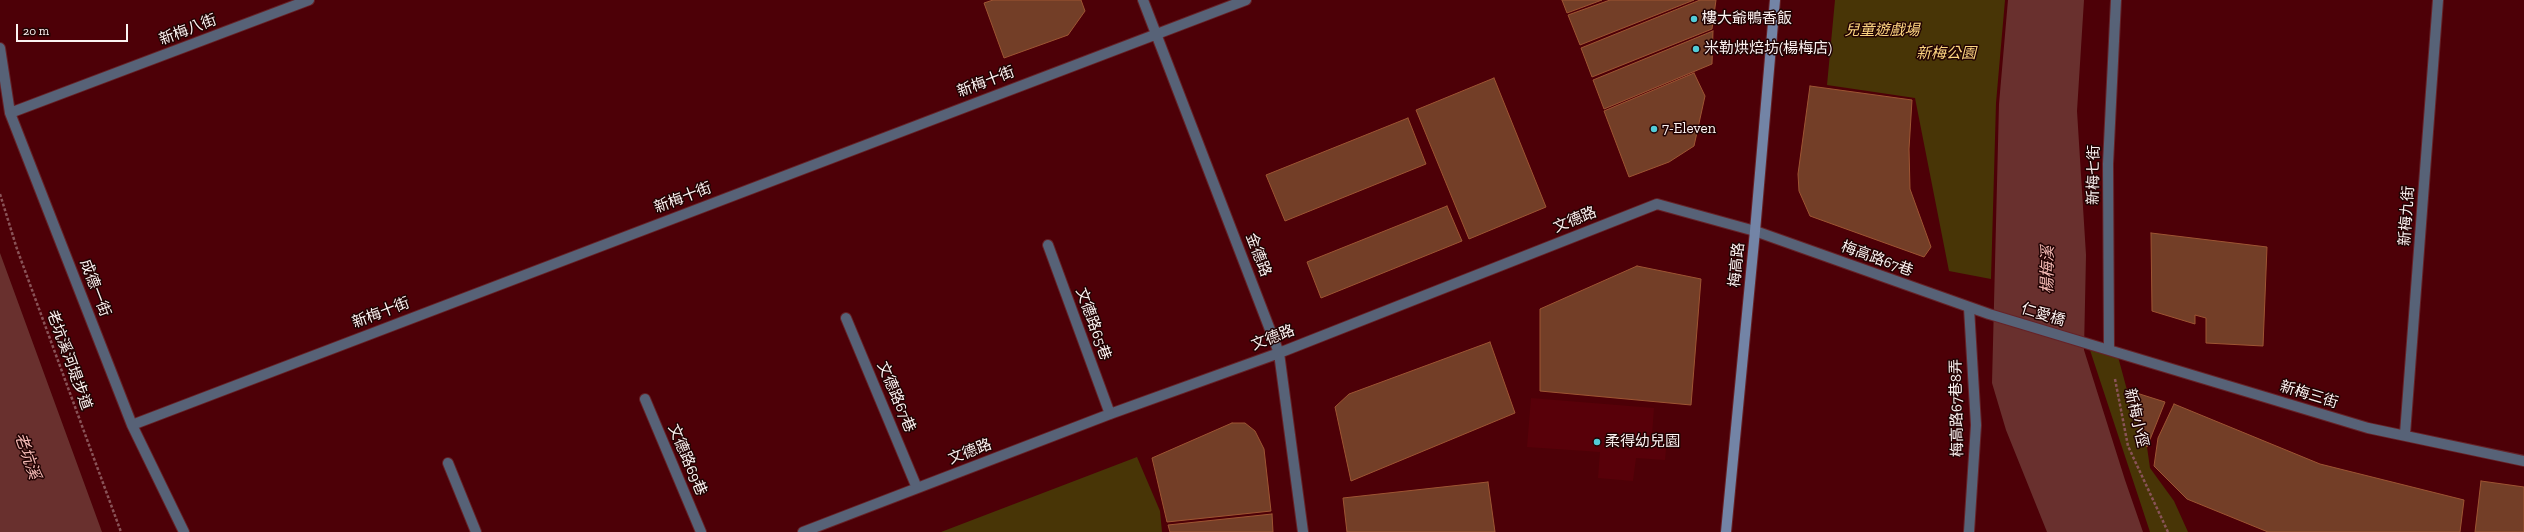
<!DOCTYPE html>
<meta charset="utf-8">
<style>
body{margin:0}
#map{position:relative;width:2524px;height:532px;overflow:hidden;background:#4d0007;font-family:"Zilla Slab",serif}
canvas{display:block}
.scale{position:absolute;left:16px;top:24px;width:112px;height:18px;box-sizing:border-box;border:2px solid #fcf2f1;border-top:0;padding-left:5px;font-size:12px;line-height:14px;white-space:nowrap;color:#fcf2f1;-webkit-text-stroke:3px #210303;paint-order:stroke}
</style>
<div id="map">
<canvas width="2524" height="532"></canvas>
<div class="scale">20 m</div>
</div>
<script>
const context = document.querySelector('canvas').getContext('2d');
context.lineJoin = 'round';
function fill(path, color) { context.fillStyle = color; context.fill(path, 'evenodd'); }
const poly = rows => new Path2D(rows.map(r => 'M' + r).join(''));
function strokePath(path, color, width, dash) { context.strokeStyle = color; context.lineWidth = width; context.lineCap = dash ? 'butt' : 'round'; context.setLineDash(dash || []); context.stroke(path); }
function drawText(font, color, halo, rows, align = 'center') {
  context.font = font + ' "Zilla Slab","Noto Sans TC",serif'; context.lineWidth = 3; context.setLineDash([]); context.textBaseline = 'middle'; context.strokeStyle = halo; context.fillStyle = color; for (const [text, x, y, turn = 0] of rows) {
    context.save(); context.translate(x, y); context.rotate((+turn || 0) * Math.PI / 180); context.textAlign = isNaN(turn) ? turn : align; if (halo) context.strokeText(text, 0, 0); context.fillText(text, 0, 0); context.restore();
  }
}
fill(poly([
 [1531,398,1654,408,1652,436,1667,438,1665,460,1636,458,1633,481,1598,478,1600,452,1527,447]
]), '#580009');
fill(poly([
 [1835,0,2005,0,1996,103,1991,279,1949,271,1915,98,1827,85],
 [2088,344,2117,353,2127,390,2147,447,2150,468,2174,501,2188,532,2150,532],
 [1137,457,1160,511,1162,532,941,532]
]), '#483506');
fill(poly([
 [2008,0,2084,0,2077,111,2086,255,2084,350,2125,480,2143,532,2047,532,2006,430,1992,383,1999,104],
 [0,253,102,532,0,532]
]), '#69302e');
const building = poly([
 [993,0,1081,0,1085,11,1068,35,1004,58,984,3,993,0],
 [1562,0,1602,0,1567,13,1562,0],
 [1610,0,1694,0,1580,45,1568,15,1610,0],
 [1700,0,1716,0,1712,29,1592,77,1581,48,1700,0],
 [1713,31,1712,64,1604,109,1593,80,1713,31],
 [1694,73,1705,96,1694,146,1669,162,1629,177,1604,111,1694,73],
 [1494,78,1546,207,1469,239,1416,110,1494,78],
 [1810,86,1912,100,1909,149,1910,189,1931,247,1924,257,1810,216,1799,191,1798,174,1810,86],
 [1408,118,1426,164,1285,221,1266,175,1408,118],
 [1447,206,1462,241,1321,298,1307,262,1447,206],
 [2151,233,2267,247,2263,346,2206,343,2206,318,2195,315,2195,324,2152,311,2151,233],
 [1637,266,1701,279,1691,405,1540,391,1540,309,1637,266],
 [1490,342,1515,413,1351,481,1335,407,1349,394,1490,342],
 [2127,390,2165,402,2147,447,2127,390],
 [2174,404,2320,464,2464,500,2460,532,2268,532,2187,499,2154,466,2158,438,2174,404],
 [1232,423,1245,423,1255,431,1264,449,1271,511,1167,522,1152,458,1232,423],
 [2481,481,2524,487,2524,532,2475,532,2481,481],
 [1488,482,1495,532,1347,532,1343,498,1488,482],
 [1272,514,1273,532,1170,532,1168,525,1272,514]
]);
fill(building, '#733e27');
strokePath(building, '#9e5533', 1);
const lane = poly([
 [1969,532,1976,425,1969,308]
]);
const street = poly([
 [1143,0,1279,353,1303,532],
 [0,48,10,113,132,425,184,532],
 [10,113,309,0],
 [1048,245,1110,414],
 [846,318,917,488],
 [2109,350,2108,164,2116,0],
 [645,399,701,532],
 [132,425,1246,0],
 [2405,434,2438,0],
 [448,463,476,532],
 [803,532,1110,414,1279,353,1657,204,1755,231,1989,314,2368,428,2524,461]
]);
const secondary = poly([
 [1726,532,1755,231,1775,0]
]);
strokePath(lane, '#662228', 12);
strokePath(street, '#662228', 12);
strokePath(secondary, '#662228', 12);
strokePath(poly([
 [0,194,17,249,121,532],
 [2115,379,2128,446,2168,532]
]), '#895358', 2.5, [3, 2]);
strokePath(lane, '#576277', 10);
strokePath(street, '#576277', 10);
strokePath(secondary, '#7384a6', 10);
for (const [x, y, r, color] of [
 [1694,19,4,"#52cbd7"],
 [1696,49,4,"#52cbd7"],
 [1654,129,4,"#52cbd7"],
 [1597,442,4,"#52cbd7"]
]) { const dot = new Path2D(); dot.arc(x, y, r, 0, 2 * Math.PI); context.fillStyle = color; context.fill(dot); strokePath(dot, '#210303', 1.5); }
drawText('15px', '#fcf2f1', '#210303', [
 ["樓大爺鴨香飯",1702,19],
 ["米勒烘焙坊(楊梅店)",1704,49],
 ["7-Eleven",1662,129],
 ["柔得幼兒園",1605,442]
], 'left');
drawText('15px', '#fcf2f1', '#210303', [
 ["新梅八街",188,30,-21],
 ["新梅十街",986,82,-21],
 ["新梅七街",2094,175,-89],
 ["新梅十街",683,198,-21],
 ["新梅九街",2407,216,-86],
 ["文德路",1575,220,-22],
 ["金德路",1258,255,69],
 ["梅高路67巷",1877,259,20],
 ["梅高路",1737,265,-84],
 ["成德一街",95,288,69],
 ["新梅十街",381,313,-21],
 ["仁愛橋",2043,315,17],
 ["文德路65巷",1093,324,70],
 ["文德路",1273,338,-21],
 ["老坑溪河堤步道",69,360,70],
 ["新梅三街",2309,395,17],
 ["文德路67巷",896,397,67],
 ["梅高路67巷8弄",1957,408,-91],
 ["新梅小徑",2136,418,77],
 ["文德路",970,452,-21],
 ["文德路69巷",687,460,67]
]);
drawText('italic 15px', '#fdd581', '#210303', [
 ["兒童遊戲場",1882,31],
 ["新梅公園",1946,54]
]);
drawText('italic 16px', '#f4bab5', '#210303', [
 ["楊梅溪",2048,270,-89],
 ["老坑溪",27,456,71]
]);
</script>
